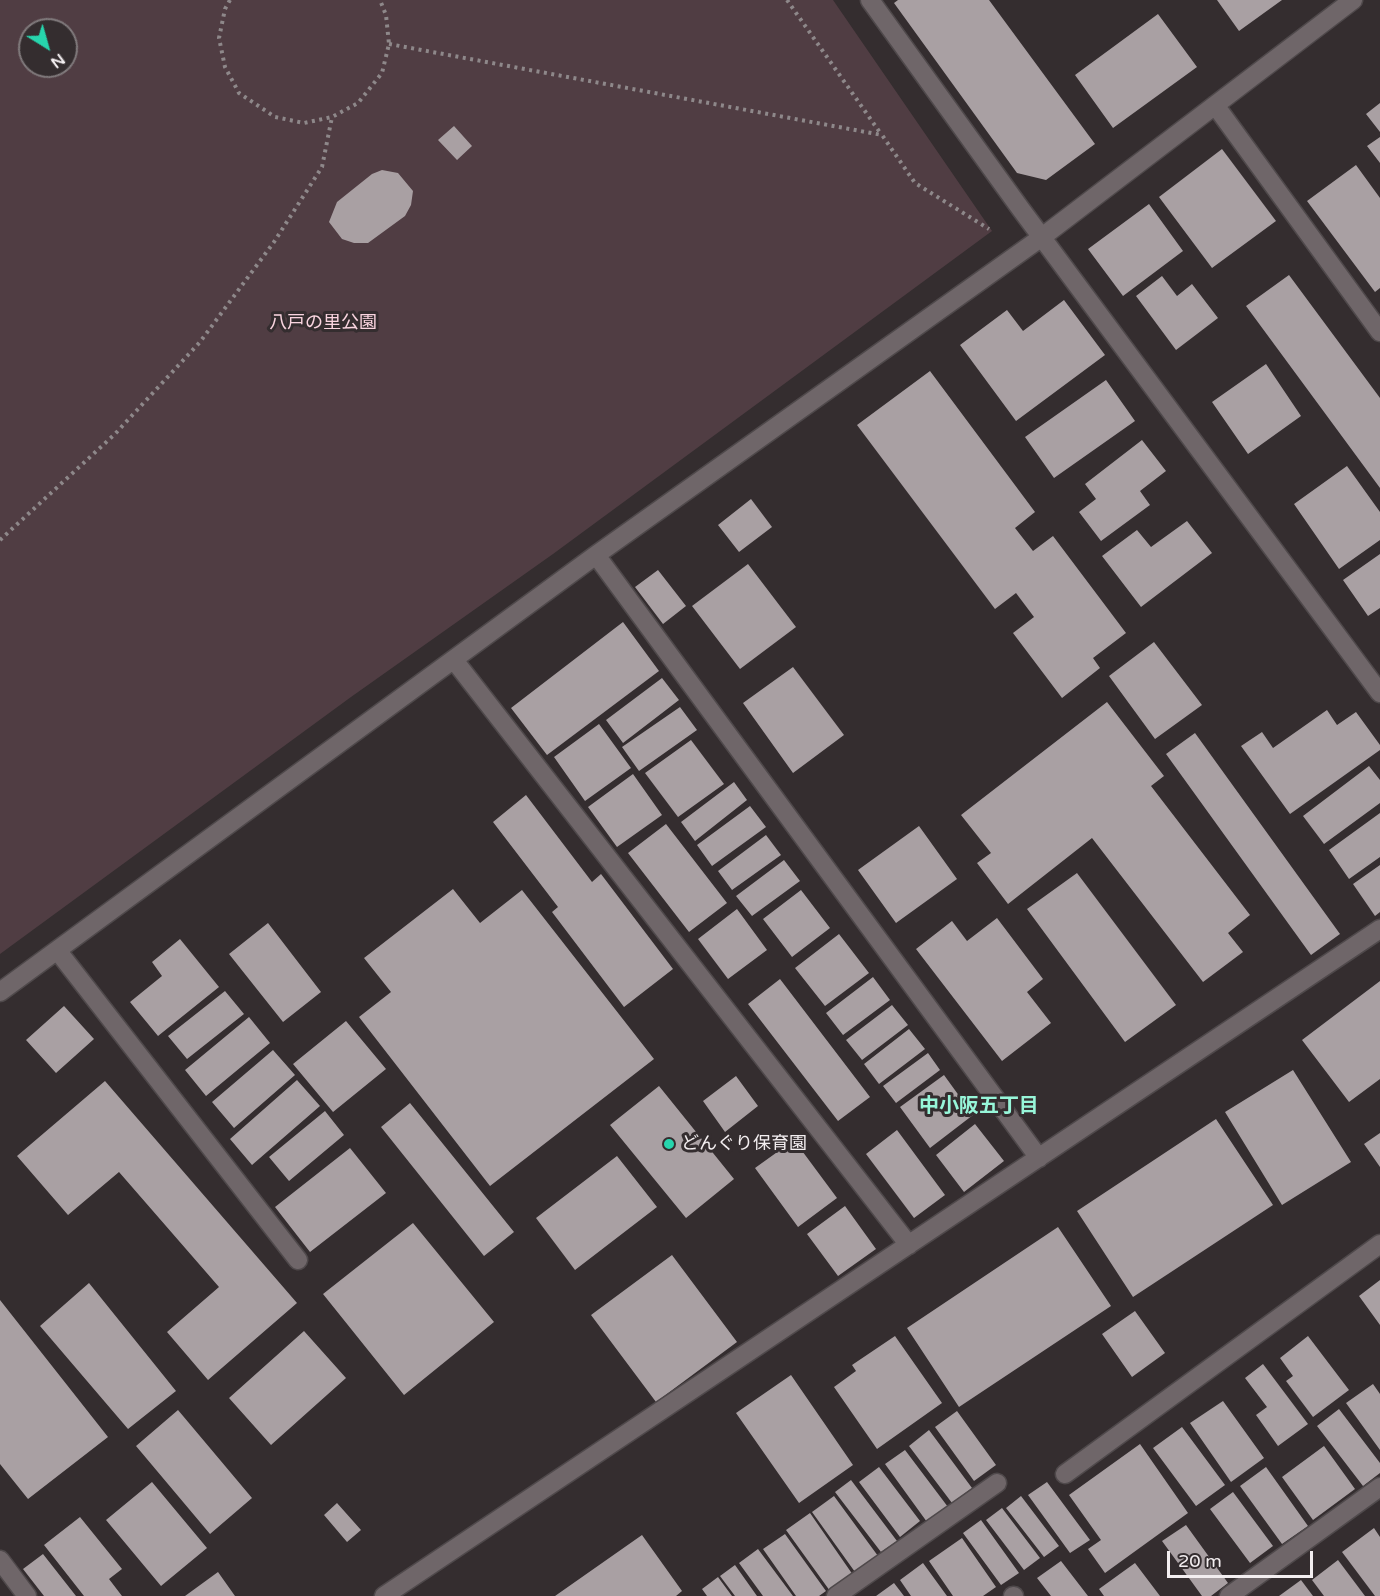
<!DOCTYPE html>
<meta charset="utf-8">
<style>
body{margin:0}
#map{position:relative;width:1380px;height:1596px;overflow:hidden;background:#342d2f;font-family:"Varela Round",sans-serif}
canvas{display:block}
.north{position:absolute;left:18px;top:18px;width:60px;height:60px;box-sizing:border-box;background:#342d2f;border:2px solid #807a7c;border-radius:50%;rotate:143deg;font-size:16px;font-weight:700;line-height:24px;text-align:center;color:#f3eef0}
.north::after{content:'';display:block;margin:auto;width:21px;height:27px;background:#27d5ad;clip-path:polygon(50% 0,100% 100%,50% 72%,0 100%)}
.scale{position:absolute;left:1167px;top:1551px;width:146px;height:27px;box-sizing:border-box;border:3px solid #f3eef0;border-top:0;padding-left:8px;font-size:18px;line-height:21px;white-space:nowrap;color:#f3eef0;-webkit-text-stroke:4px #342d2f;paint-order:stroke}
</style>
<div id="map">
<canvas width="1380" height="1596"></canvas>
<div class="north">N</div>
<div class="scale">20 m</div>
</div>
<script>
const context = document.querySelector('canvas').getContext('2d');
context.lineJoin = 'round';
function fill(path, color) { context.fillStyle = color; context.fill(path, 'evenodd'); }
const poly = rows => new Path2D(rows.map(r => 'M' + r).join(''));
function strokePath(path, color, width, dash) { context.strokeStyle = color; context.lineWidth = width; context.lineCap = dash ? 'butt' : 'round'; context.setLineDash(dash || []); context.stroke(path); }
function drawText(font, color, halo, rows, align = 'center') {
  context.font = font + ' "Varela Round","Noto Sans JP",sans-serif'; context.lineWidth = 6; context.setLineDash([]); context.textBaseline = 'middle'; context.strokeStyle = halo; context.fillStyle = color; for (const [text, x, y, turn = 0] of rows) {
    context.save(); context.translate(x, y); context.rotate((+turn || 0) * Math.PI / 180); context.textAlign = isNaN(turn) ? turn : align; if (halo) context.strokeText(text, 0, 0); context.fillText(text, 0, 0); context.restore();
  }
}
fill(poly([
 [0,0,833,0,992,231,553,554,351,697,0,954],
 [30,30,66,30,66,66,30,66]
]), '#503d43');
fill(poly([
 [898,0,989,0,1095,144,1046,180,1017,173,894,3],
 [1217,0,1282,0,1239,31],
 [1158,14,1197,67,1113,128,1075,75],
 [1380,103,1380,132,1366,114],
 [454,126,472,146,457,160,438,140],
 [1380,137,1380,163,1367,146],
 [1222,149,1276,221,1212,268,1159,197],
 [1356,165,1380,198,1380,288,1375,292,1307,201],
 [382,170,398,173,413,191,411,205,405,216,368,243,354,243,342,239,329,222,337,202,372,174],
 [1149,204,1183,251,1123,296,1088,249],
 [1289,275,1380,398,1380,488,1246,306],
 [1162,276,1177,296,1192,284,1218,318,1176,350,1136,296],
 [1064,300,1105,355,1016,421,960,345,1007,310,1023,331],
 [1266,364,1301,416,1248,454,1212,402],
 [930,371,1035,512,1015,528,1033,551,1053,536,1126,633,1093,658,1100,668,1062,698,1013,633,1034,617,1016,593,995,609,857,425],
 [1106,380,1135,421,1054,478,1025,437],
 [1142,440,1166,471,1140,491,1150,505,1101,541,1079,512,1096,499,1085,484],
 [1347,466,1380,512,1380,540,1339,569,1294,504],
 [751,499,772,527,739,552,718,525],
 [1187,521,1212,553,1141,607,1102,556,1137,530,1151,547],
 [1380,554,1380,608,1368,616,1343,580],
 [748,564,796,627,740,669,692,606],
 [658,570,686,606,663,624,635,587],
 [623,622,659,671,547,755,511,708],
 [1154,642,1202,705,1155,739,1109,676],
 [793,667,844,735,793,773,743,703],
 [662,678,679,700,623,743,606,720],
 [1107,702,1164,776,1151,786,1250,915,1228,933,1243,952,1203,982,1092,838,1008,904,977,863,991,853,961,815],
 [680,707,697,730,639,771,622,747],
 [1327,710,1337,725,1356,712,1380,745,1380,750,1290,814,1241,746,1262,732,1273,748],
 [599,724,631,768,585,801,554,757],
 [1195,733,1340,934,1311,955,1166,754],
 [691,740,724,784,678,817,645,773],
 [1369,766,1380,780,1380,803,1324,844,1303,816],
 [633,774,662,815,617,847,588,807],
 [734,782,747,800,695,841,681,822],
 [526,795,592,882,601,874,673,969,624,1007,552,912,558,907,493,822],
 [750,806,766,827,712,866,697,845],
 [1380,813,1380,857,1349,879,1329,850],
 [666,824,727,903,689,932,628,853],
 [919,826,957,879,896,923,858,870],
 [766,835,781,855,732,890,718,871],
 [784,860,800,881,752,916,736,896],
 [1380,865,1380,912,1375,916,1353,884],
 [1077,873,1176,1005,1125,1042,1027,909],
 [453,889,480,923,522,890,654,1059,490,1186,359,1017,391,992,364,958],
 [801,890,830,928,792,957,763,919],
 [737,909,767,950,728,979,698,939],
 [997,918,1043,979,1027,992,1051,1023,1002,1061,916,949,952,921,967,941],
 [268,923,321,992,283,1022,229,954],
 [839,934,869,973,825,1006,795,968],
 [180,939,219,987,158,1036,130,1002,162,976,152,962],
 [873,977,890,1000,843,1035,826,1013],
 [780,979,870,1097,838,1121,748,1004],
 [1380,981,1380,1079,1349,1102,1302,1040],
 [225,991,244,1014,187,1059,168,1036],
 [892,1005,908,1025,862,1060,846,1040],
 [64,1006,94,1039,56,1073,26,1040],
 [249,1017,270,1043,206,1096,185,1070],
 [346,1021,386,1069,333,1112,293,1064],
 [909,1029,925,1049,879,1084,864,1064],
 [273,1050,295,1075,234,1128,212,1102],
 [928,1053,940,1070,896,1103,883,1086],
 [1293,1070,1351,1162,1282,1205,1225,1112],
 [944,1075,973,1115,930,1148,900,1107],
 [736,1076,758,1106,725,1132,703,1101],
 [297,1080,320,1106,252,1165,230,1139],
 [105,1081,297,1303,208,1380,167,1332,219,1287,119,1172,68,1215,17,1156],
 [659,1086,734,1179,686,1218,610,1125],
 [410,1103,514,1232,484,1256,381,1127],
 [325,1111,344,1135,289,1181,269,1157],
 [1216,1119,1273,1205,1133,1297,1077,1211],
 [975,1124,1004,1161,964,1192,936,1155],
 [897,1130,945,1195,914,1218,866,1154],
 [1380,1133,1380,1167,1364,1144],
 [794,1140,837,1198,798,1227,755,1168],
 [350,1148,386,1193,310,1252,275,1207],
 [617,1156,657,1207,575,1270,536,1218],
 [845,1206,876,1249,838,1276,807,1234],
 [413,1223,494,1322,404,1395,323,1294],
 [1058,1227,1111,1306,959,1407,907,1328],
 [672,1255,737,1342,656,1402,591,1315],
 [1380,1280,1380,1325,1359,1296],
 [89,1283,176,1391,128,1429,40,1326],
 [0,1300,108,1437,28,1499,0,1464],
 [1135,1311,1165,1353,1132,1377,1102,1334],
 [304,1331,346,1378,271,1445,229,1398],
 [895,1336,942,1403,877,1449,834,1387,856,1371,852,1365],
 [1308,1336,1349,1390,1313,1417,1286,1381,1293,1376,1280,1358],
 [1263,1364,1308,1424,1278,1446,1256,1415,1267,1407,1245,1378],
 [791,1375,853,1465,799,1503,736,1413],
 [1373,1384,1380,1394,1380,1450,1346,1403],
 [1223,1401,1264,1458,1231,1482,1190,1423],
 [1339,1409,1380,1463,1380,1473,1363,1486,1317,1426],
 [178,1410,252,1498,210,1534,136,1446],
 [957,1411,996,1465,974,1481,935,1427],
 [1182,1427,1225,1485,1196,1506,1153,1448],
 [929,1430,972,1488,952,1503,909,1446],
 [1140,1444,1188,1513,1105,1573,1088,1549,1101,1540,1069,1495],
 [1324,1446,1355,1489,1313,1520,1282,1477],
 [905,1450,948,1507,927,1522,885,1464],
 [879,1467,920,1521,900,1537,859,1482],
 [1266,1467,1308,1526,1282,1544,1240,1486],
 [851,1480,897,1541,881,1552,835,1492],
 [152,1482,207,1548,161,1586,106,1520],
 [1047,1482,1090,1540,1070,1553,1028,1495],
 [1233,1492,1273,1546,1250,1563,1210,1509],
 [834,1496,878,1556,855,1572,812,1512],
 [1021,1496,1059,1546,1044,1557,1006,1508],
 [337,1503,361,1530,347,1542,324,1515],
 [1002,1508,1040,1558,1024,1570,986,1520],
 [810,1513,853,1575,830,1591,786,1530],
 [80,1517,122,1569,109,1579,122,1596,84,1596,44,1545],
 [981,1520,1019,1573,1001,1585,963,1533],
 [1186,1525,1228,1583,1211,1596,1202,1596,1162,1541],
 [1374,1528,1380,1537,1380,1596,1375,1596,1342,1552],
 [785,1534,826,1591,819,1596,796,1596,763,1549],
 [642,1535,682,1591,676,1596,555,1596],
 [962,1538,996,1587,983,1596,953,1596,929,1561],
 [758,1549,793,1596,763,1596,739,1563],
 [43,1554,76,1596,44,1596,23,1569],
 [1338,1560,1365,1596,1324,1596,1312,1580],
 [1061,1561,1088,1596,1051,1596,1037,1578],
 [923,1563,947,1596,911,1596,900,1580],
 [1135,1563,1160,1596,1104,1596,1099,1589],
 [735,1565,757,1596,735,1596,720,1576],
 [218,1572,235,1596,185,1596],
 [718,1577,732,1596,707,1596,702,1589],
 [1301,1580,1313,1596,1279,1596],
 [894,1583,904,1596,876,1596]
]), '#a9a0a3');
const minor = poly([
 [870,0,1020,208,1380,693],
 [1215,105,1380,332],
 [596,555,1039,1158],
 [454,660,909,1245],
 [57,950,298,1260],
 [0,992,596,555,1042,237,1353,0],
 [1065,1474,1380,1244],
 [0,1560,27,1596],
 [384,1596,1380,929],
 [836,1596,997,1483],
 [1013,1596,1014,1596],
 [1229,1596,1380,1487]
]);
strokePath(minor, '#4f494b', 21);
strokePath(poly([
 [230,0,225,9,219,38,225,67,239,93,275,117,304,123,332,117,358,103,382,73,389,44,386,15,380,0],
 [787,0,881,134],
 [389,44,882,135,915,183,989,229],
 [0,540,115,434,200,342,274,242,322,167,332,117]
]), '#8e888a', 4, [3, 4.5]);
strokePath(minor, '#6f6669', 18);
for (const [x, y, r, color] of [
 [669,1144,6,"#27d5ad"]
]) { const dot = new Path2D(); dot.arc(x, y, r, 0, 2 * Math.PI); context.fillStyle = color; context.fill(dot); strokePath(dot, '#342d2f', 2); }
drawText('18px', '#f9d4df', '#342d2f', [
 ["八戸の里公園",323,323]
]);
drawText('18px', '#f3eef0', '#342d2f', [
 ["どんぐり保育園",681,1144]
], 'left');
drawText('bold 20px', '#97f6d9', '#342d2f', [
 ["中小阪五丁目",979,1107]
]);
</script>
